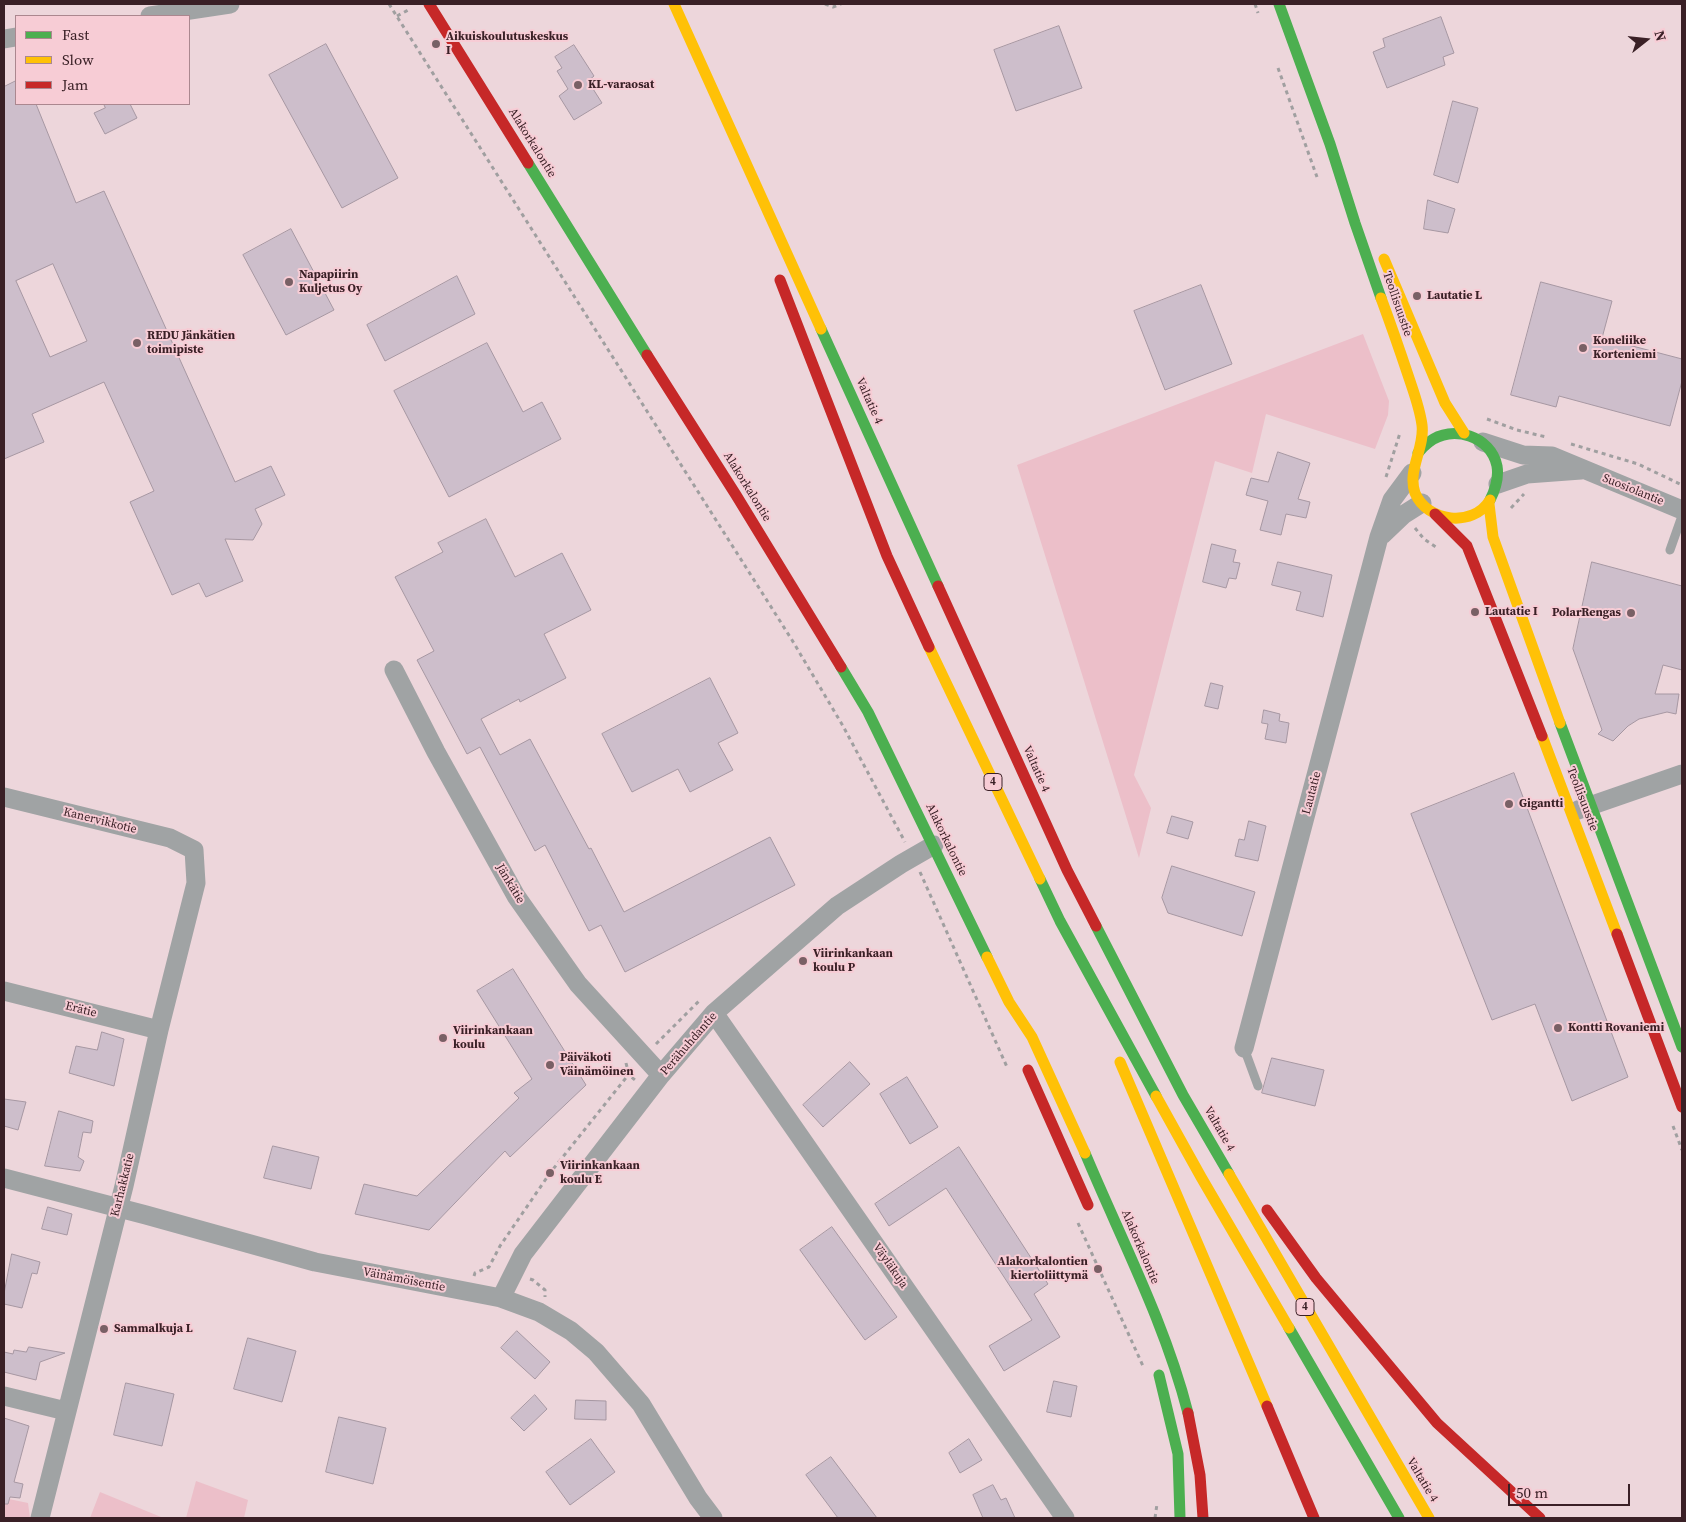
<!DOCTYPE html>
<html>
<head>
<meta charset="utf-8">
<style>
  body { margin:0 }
  #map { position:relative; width:1686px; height:1522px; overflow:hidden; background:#edd6db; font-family:"Source Serif 4",serif }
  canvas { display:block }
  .frame { position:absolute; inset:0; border:5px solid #3a2026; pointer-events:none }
  .legend { position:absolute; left:15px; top:15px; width:175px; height:90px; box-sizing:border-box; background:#f7ccd5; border:1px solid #ab878f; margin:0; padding:6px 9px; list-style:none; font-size:15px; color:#3a2026 }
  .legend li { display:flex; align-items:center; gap:10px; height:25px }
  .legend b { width:25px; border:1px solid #ab878f }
  .north { position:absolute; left:1621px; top:15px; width:50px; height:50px; -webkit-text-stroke:4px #f7ccd5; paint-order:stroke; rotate:74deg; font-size:14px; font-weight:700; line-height:20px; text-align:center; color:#3a2026 }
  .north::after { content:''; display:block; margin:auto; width:18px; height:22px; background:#3a2026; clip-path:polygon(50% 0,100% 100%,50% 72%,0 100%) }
  .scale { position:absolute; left:1508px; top:1484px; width:122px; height:22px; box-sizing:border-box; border:2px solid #3a2026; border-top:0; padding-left:6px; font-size:15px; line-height:18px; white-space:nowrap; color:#3a2026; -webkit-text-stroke:4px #f7ccd5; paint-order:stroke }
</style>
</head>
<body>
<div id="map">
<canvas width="1686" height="1522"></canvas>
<div class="frame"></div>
<ul class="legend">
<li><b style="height:6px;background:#4caf50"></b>Fast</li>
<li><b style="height:6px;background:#ffc107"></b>Slow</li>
<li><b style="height:6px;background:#c62828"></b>Jam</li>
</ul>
<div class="north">N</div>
<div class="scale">50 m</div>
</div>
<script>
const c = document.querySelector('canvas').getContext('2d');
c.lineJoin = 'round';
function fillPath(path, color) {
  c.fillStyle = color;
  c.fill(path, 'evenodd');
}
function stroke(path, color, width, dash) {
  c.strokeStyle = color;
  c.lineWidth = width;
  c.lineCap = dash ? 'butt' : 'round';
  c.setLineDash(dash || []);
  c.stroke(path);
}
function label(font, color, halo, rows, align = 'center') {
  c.font = font + ' "Source Serif 4",serif';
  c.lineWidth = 4;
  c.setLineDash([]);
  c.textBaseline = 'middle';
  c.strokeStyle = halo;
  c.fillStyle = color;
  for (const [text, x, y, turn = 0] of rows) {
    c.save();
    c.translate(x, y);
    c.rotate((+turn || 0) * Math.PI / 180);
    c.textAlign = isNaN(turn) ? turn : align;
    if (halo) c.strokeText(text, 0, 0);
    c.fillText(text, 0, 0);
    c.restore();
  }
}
const green = new Path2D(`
  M1363,334L1389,401L1388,415L1375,449L1266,414L1252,473L1215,461L1134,775L1151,808L1139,858L1017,465Z
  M196,1481L248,1500L244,1518H186Z
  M100,1492L161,1517L160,1518H90Z
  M4,1498L28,1503L30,1518H4Z`);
const building = new Path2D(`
  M1441,17L1454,53L1443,57L1445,65L1387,88L1373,52L1385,47L1383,39Z
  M1059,26L1082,88L1016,111L994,50Z
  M326,44L398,178L342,208L269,75Z
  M574,45L594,76L588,81L602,103L574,120L559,96L568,89L557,71L562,68L555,57Z
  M16,81V104H36L76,203L104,191L235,482L271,466L285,495L255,509L262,524L253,540L225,539L243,581L206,597L199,583L172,595L130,502L154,491L104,382L32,414L44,442L4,459V87ZM53,264L87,341L50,357L16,281Z
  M1453,101L1478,108L1458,183L1434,175Z
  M104,104H130L137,118L105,134L94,113L105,108Z
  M1428,200L1455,209L1448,233L1424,229Z
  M291,229L334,310L286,335L243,255Z
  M457,276L475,314L385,361L367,325Z
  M1541,282L1612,301L1602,338L1682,359V381L1670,426L1559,396L1556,407L1511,395Z
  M1201,285L1232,364L1165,390L1134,311Z
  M487,343L523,412L542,402L561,439L449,497L394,391Z
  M1278,452L1310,463L1298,499L1310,502L1306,518L1286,514L1281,535L1260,530L1268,501L1246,495L1251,478L1268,482Z
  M486,519L515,577L562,553L591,610L544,634L566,678L520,702L519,699L481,719L500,755L530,739L589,849L591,848L624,912L770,837L795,885L625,972L601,925L589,931L545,845L535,851L480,747L467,754L417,660L434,651L395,577L443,552L438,543Z
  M1212,544L1236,550L1233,562L1240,563L1236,579L1229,578L1226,588L1203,582Z
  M1278,562L1332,575L1323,617L1296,610L1301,592L1272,585Z
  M1592,562L1682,586V670L1663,665L1655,694H1679L1676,714L1667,712L1639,719L1628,726L1613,741L1598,734L1602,730L1573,649Z
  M710,678L738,733L718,743L733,770L690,792L678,769L632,792L602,734Z
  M1211,683L1223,686L1218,709L1205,706Z
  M1264,710L1280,714L1279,721L1289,723L1286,743L1265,739L1268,724L1262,723Z
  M1514,773L1628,1077L1572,1101L1535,1004L1492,1020L1411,814Z
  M1172,816L1193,822L1188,839L1167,833Z
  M1249,821L1266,826L1258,861L1235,856L1239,839L1244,840Z
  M1172,866L1255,892L1242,936L1168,913L1162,898Z
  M513,969L586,1085L510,1157L505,1151L429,1230L355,1214L364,1184L417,1196L519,1098L514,1093L532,1079L477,991Z
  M102,1032L124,1039L114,1086L69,1073L76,1046L97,1050Z
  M1272,1058L1324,1070L1315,1106L1262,1093Z
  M850,1062L870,1084L823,1127L803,1105Z
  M907,1077L938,1127L910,1144L880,1094Z
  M4,1099L26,1102L18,1130L4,1126Z
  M59,1111L93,1121L91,1133L83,1132L78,1157L84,1161L80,1171L45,1166Z
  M273,1146L319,1157L311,1189L264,1178Z
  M959,1147L1048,1284L1034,1294L1060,1337L1004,1371L989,1346L1032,1320L946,1188L889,1226L875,1204Z
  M48,1207L72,1214L67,1235L42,1229Z
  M832,1227L897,1317L865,1340L800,1250Z
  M12,1254L40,1262L37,1274L32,1273L22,1308L4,1304V1294Z
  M517,1331L550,1362L535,1379L501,1348Z
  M248,1338L296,1351L282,1402L234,1389Z
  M29,1347L65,1353L40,1362L36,1380L4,1372V1352L13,1354L14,1350L26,1352Z
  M1054,1381L1077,1386L1071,1417L1047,1412Z
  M126,1383L174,1394L162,1446L114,1435Z
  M535,1395L547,1409L524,1431L511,1418Z
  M576,1400L606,1401V1420L575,1419Z
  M339,1417L386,1428L373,1484L326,1472Z
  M4,1418L29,1426L14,1482L23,1484L20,1498L10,1497L8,1504H4Z
  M591,1439L615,1472L570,1505L546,1472Z
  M969,1439L982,1460L960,1473L949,1453Z
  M831,1457L877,1518H838L806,1475Z
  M993,1485L1001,1500L1006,1498L1015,1518H983L973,1495Z`);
const path = new Path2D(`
  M389,4L792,640L843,726L905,842
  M825,4L833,7L841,4
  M1255,4L1258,13
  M397,16L410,9
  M1278,68L1317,177
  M1487,419L1517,430L1546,437
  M1571,444L1638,464L1682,485
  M1386,477L1400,433
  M1511,508L1524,494
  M1415,528L1424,539L1436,547
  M920,872L1007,1067
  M656,1044L701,999
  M626,1063L629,1075L635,1080
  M1673,1126L1682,1150
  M1078,1223L1143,1366
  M474,1276L475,1273L489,1267L500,1246L550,1173L633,1069
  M530,1279L533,1280L545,1290V1297
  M1155,1518L1157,1504`);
const lane = new Path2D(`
  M1670,550L1682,516
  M1244,1048L1258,1086`);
const street = new Path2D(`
  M150,16L230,4
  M4,39L16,37
  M1483,442L1523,455L1552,456L1682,510
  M1498,484L1527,474L1581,470
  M1382,535L1403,515L1422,503
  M394,670L436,752L516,896L578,984L661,1075
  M4,797L170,838L194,850L196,883L159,1030L124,1186L40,1518
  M1578,810L1682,774
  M4,991L159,1030
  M714,1013L1065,1518
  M1244,1048L1379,537L1392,500L1412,473
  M4,1178L146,1215L315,1262L501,1298L539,1312L571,1331L596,1352L641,1404L698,1498L713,1518
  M501,1298L523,1254L661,1075L714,1013L837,906L901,864L934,845
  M4,1396L66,1411`);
const fast = new Path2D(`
  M1279,4L1330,144L1355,223L1381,298
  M528,163L647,355
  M821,329L938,586
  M1418,453C1421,449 1425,445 1429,442C1452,424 1491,436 1497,466C1499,478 1495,490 1490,500
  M841,667L868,712L987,957
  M1560,723L1682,1047
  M1040,879L1060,921L1156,1096
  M1096,926L1183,1095L1229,1174
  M1085,1153C1121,1239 1165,1323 1188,1413
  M1289,1328L1399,1518
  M1159,1375L1178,1454L1180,1518`);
const slow = new Path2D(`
  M674,4L821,329
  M1384,259L1445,403L1464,433
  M1381,298C1391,325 1400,351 1409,378C1414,393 1420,409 1422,425C1425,448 1407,470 1415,493C1427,522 1473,528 1490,500
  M1489,504L1493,537L1560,723
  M929,647L1040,879
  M1542,736L1617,934
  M987,957L1009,1002L1032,1037L1085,1153
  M1120,1062L1267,1406
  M1156,1096L1201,1177L1289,1328
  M1229,1174L1429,1518`);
const jam = new Path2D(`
  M429,4L528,163
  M780,280L887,556L929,647
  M647,355L736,495L841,667
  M1435,514L1467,546L1542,736
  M938,586L1067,870L1096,926
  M1617,934L1682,1107
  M1028,1070L1088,1205
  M1267,1210L1316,1278L1437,1423L1540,1518
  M1267,1406L1314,1518
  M1188,1413L1200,1475L1203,1518`);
const markers = [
  [436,44,5,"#796065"],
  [578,85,5,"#796065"],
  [289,282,5,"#796065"],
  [1417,296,5,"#796065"],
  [137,343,5,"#796065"],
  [1583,348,5,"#796065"],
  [1475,612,5,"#796065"],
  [1631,613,5,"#796065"],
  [1509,804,5,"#796065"],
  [803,961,5,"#796065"],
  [1558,1028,5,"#796065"],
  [443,1038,5,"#796065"],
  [550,1065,5,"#796065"],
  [550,1173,5,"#796065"],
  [1098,1269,5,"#796065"],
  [104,1329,5,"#796065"]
];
const shields = [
  [993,782,18],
  [1305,1307,18]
];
const shieldNames = [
  ["4",993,782],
  ["4",1305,1307]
];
const poiNames = [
  ["Aikuiskoulutuskeskus",446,37],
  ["I",446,51],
  ["KL-varaosat",588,85],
  ["Napapiirin",299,275],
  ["Kuljetus Oy",299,289],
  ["Lautatie L",1427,296],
  ["REDU Jänkätien",147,336],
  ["toimipiste",147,350],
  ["Koneliike",1593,341],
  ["Korteniemi",1593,355],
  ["Lautatie I",1485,612],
  ["PolarRengas",1621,613,"right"],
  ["Gigantti",1519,804],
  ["Viirinkankaan",813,954],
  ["koulu P",813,968],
  ["Kontti Rovaniemi",1568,1028],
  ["Viirinkankaan",453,1031],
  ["koulu",453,1045],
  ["Päiväkoti",560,1058],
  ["Väinämöinen",560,1072],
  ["Viirinkankaan",560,1166],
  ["koulu E",560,1180],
  ["Alakorkalontien",1088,1262,"right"],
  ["kiertoliittymä",1088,1276,"right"],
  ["Sammalkuja L",114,1329]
];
const streetNames = [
  ["Alakorkalontie",532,143,58],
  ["Teollisuustie",1397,304,71],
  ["Valtatie 4",869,401,66],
  ["Alakorkalontie",747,487,58],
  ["Suosiolantie",1633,490,22],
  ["Valtatie 4",1036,769,66],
  ["Lautatie",1312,793,-75],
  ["Teollisuustie",1582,799,69],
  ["Kanervikkotie",100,821,14],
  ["Alakorkalontie",946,840,64],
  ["Jänkätie",510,884,59],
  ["Erätie",81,1010,14],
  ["Perähuhdantie",689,1044,-49],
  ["Valtatie 4",1219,1129,60],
  ["Karhakkatie",123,1185,-76],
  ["Alakorkalontie",1140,1247,67],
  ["Väyläkuja",890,1266,55],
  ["Väinämöisentie",404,1280,11],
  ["Valtatie 4",1422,1480,59]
];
fillPath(green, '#ecbfc9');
fillPath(building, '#cdbecb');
stroke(building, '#a697a2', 1);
stroke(path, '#a09fa0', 3, [4, 4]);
stroke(lane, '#a0a3a4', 9);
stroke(street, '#a0a3a4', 19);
stroke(fast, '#4caf50', 11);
stroke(slow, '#ffc107', 11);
stroke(jam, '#c62828', 11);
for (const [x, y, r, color] of markers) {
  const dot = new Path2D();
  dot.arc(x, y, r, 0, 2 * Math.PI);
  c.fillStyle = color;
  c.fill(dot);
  stroke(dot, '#f7ccd5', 2);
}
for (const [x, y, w] of shields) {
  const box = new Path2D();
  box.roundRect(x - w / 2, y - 8.5, w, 17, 4);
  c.fillStyle = '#f7ccd5';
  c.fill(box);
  stroke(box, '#3a2026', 1);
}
label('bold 11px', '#3a2026', null, shieldNames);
label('bold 12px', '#3a2026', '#f7ccd5', poiNames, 'left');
label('12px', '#3a2026', '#f7ccd5', streetNames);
</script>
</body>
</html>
